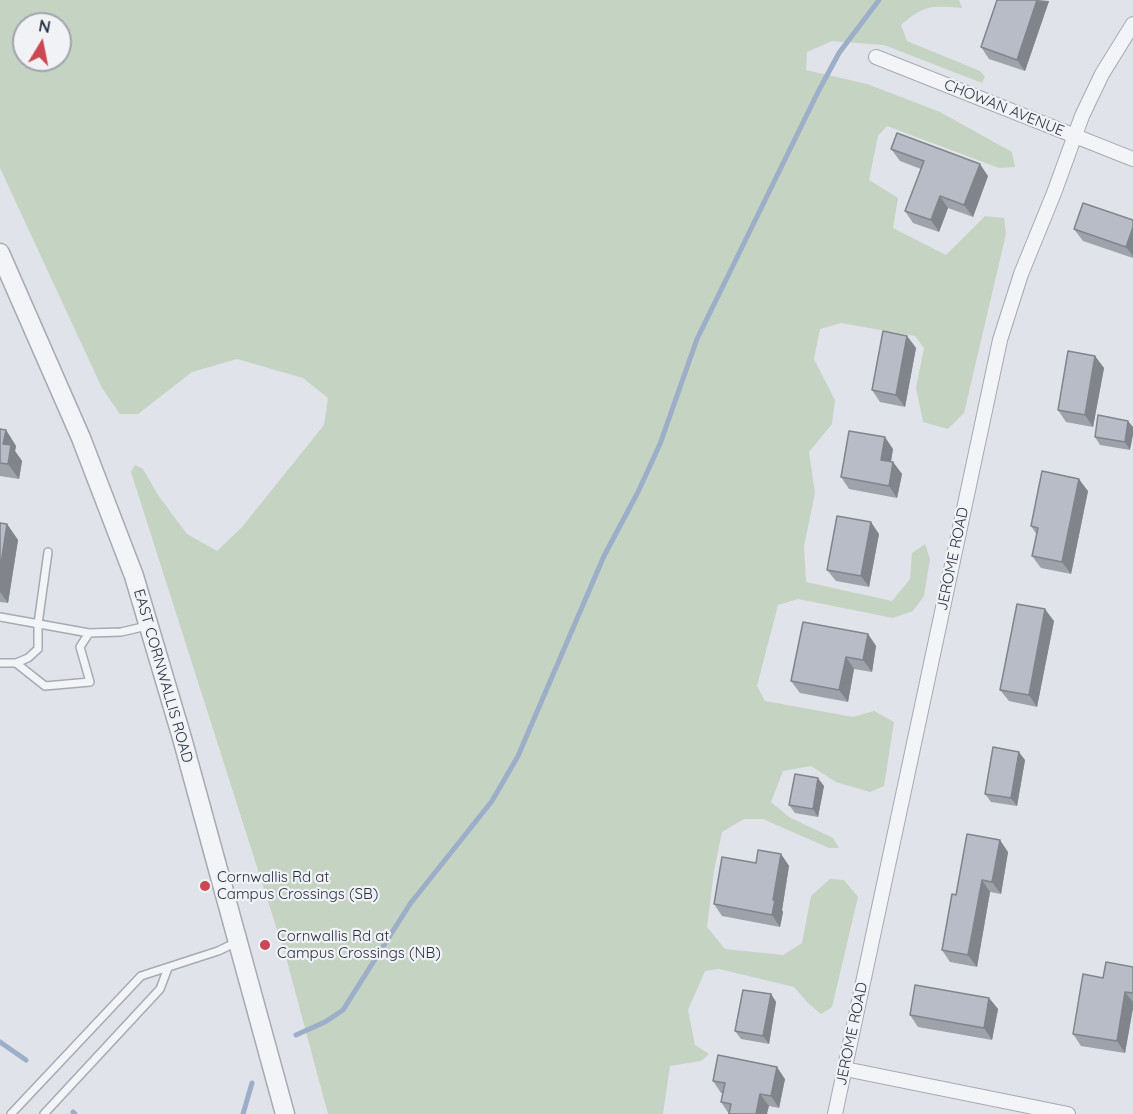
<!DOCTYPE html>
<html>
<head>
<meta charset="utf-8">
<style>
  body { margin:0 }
  #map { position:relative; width:1133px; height:1114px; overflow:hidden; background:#e0e3e9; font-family:Quicksand,sans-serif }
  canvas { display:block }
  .north { position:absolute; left:12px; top:12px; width:60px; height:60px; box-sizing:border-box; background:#f0f2f6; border:2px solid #a0a4ad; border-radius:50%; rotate:10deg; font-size:16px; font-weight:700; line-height:24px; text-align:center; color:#293040 }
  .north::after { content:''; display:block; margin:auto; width:21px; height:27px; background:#cc4752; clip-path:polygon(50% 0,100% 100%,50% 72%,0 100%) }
</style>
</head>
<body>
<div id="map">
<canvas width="1133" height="1114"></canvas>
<div class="north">N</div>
</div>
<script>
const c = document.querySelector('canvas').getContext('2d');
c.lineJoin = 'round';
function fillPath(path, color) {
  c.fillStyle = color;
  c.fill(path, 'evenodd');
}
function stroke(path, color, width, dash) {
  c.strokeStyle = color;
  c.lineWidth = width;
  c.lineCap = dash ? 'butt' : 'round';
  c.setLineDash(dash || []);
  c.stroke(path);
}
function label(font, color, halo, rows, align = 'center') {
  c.font = font + ' Quicksand,sans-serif';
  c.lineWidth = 4.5;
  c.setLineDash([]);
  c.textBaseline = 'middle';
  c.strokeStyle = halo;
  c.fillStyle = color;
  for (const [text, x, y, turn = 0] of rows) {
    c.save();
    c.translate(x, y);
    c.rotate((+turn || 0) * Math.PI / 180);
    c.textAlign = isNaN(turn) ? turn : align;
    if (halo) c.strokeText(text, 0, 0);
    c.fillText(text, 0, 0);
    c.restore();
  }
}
const green = new Path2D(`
  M0,0H959L962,8C931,6 926,4 901,25L907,41L980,71L985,77L982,83L884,45L832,41L807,52L806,70L867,84L940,112L1012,152L1015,167L999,168L887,126L878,136L869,180L898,198L893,228L946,255L985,216L1004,218L1006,234L964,413L948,429L923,422L916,388L924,348L915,336L841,323L820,329L814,359L835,400L832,424L809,452L815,493L804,546L806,582L892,601L910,579L912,553L925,544L930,559L924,596L913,611L893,618L798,599L778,605L757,686L765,701L853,717L874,711L894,722L884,786L870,792L836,782L811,766L783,771L771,802L789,817L833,838L839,848H829L763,819H744L722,832L714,871L707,927L725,949L783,955L802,943L811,896L830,879L844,880L858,897L832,1007L821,1014L808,1003L794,987L719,969L705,971L688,1010L695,1045L709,1054L701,1061L670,1066L663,1114H328L287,961L131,472L135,465L143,469L158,495L187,534L217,551L242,527L324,425L328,398L303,378L237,359L192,372L138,414H120L102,388L0,168ZM24,24H60V60H24Z`);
const stream = new Path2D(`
  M296,1035L325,1022L343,1010L410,904L492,801L518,756L604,556L638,492L660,444L697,339L818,92L839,53L879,0
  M0,1042L26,1060
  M73,1112L75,1114
  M243,1114L252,1083`);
const service = new Path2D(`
  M0,617L89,633
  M0,663H16L45,686L90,682L80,647L89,633L121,632L147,626
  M16,663L28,658L38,649V624L48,552
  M11,1114L141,976L218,951L237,942
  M44,1114L160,989L168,968`);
const minor = new Path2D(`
  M876,57L1133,159
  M845,1069L1068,1114
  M835,1114L1000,340L1021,274L1054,193L1082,116L1102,74L1133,24`);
const tertiary = new Path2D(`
  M0,253L81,438L134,576L182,738L285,1114`);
const wall = new Path2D(`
  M997,0L1049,1L1025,71L989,59L981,47Z
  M891,149L988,176L973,217L948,208L939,232L913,223L905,211L921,169L900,161Z
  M1133,220V258L1083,241L1074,229Z
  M907,336L916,348L905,407L880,402L872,390Z
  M1095,356L1104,368L1093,427L1066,422L1058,410Z
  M1128,421L1130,450L1100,445L1095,437Z
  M0,429L6,430L16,446L15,451L22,461L19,479L0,476Z
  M893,449L891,462H893L902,474L897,498L849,489L841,477Z
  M1088,491L1071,574L1041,568L1032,556L1037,535L1031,526Z
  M0,523L7,524L18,540L8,603L0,602Z
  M879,534L869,587L836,581L827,570Z
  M1054,621L1037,707L1009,701L1000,690Z
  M868,634L876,646L872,672L854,669L848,702L800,693L791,681Z
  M1025,760L1017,806L991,802L985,794Z
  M824,786L818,817L795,813L789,805Z
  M1008,852L1001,894L990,892L977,967L950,962L942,950L956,895Z
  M781,854L789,866L782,910L783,912L780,927L722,916L714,904L756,863Z
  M1133,967V1008L1125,1053L1081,1046L1073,1034L1103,978Z
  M771,994L776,1002L769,1044L741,1039L735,1031Z
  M989,998L998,1009L992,1040L918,1027L910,1015Z
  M785,1079L779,1108L769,1106L729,1114L721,1102L723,1093H721L713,1081Z`);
const shadedWall = new Path2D(`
  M1037,0L1049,1L1025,71L1017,60Z
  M980,164L988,176L973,217L964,205Z
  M940,196L948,208L939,232L931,220Z
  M1133,227V256L1126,247Z
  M907,336L916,348L905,407L896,395Z
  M1095,356L1104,368L1093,427L1085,415Z
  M1128,421L1133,427V435L1130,450L1125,442Z
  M6,430L16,446L15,451L22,461L19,479L8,464L3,444Z
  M885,437L893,449L889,472L881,460Z
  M893,462L902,474L897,498L889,486Z
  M1079,479L1088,491L1071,574L1062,562Z
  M871,522L879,534L869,587L861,576Z
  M7,524L18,540L8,603L0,592V570Z
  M1045,609L1054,621L1037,707L1029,695Z
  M868,634L876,646L872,672L863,660Z
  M846,657L854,669L848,702L839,690Z
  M1019,752L1025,760L1017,806L1011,798Z
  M818,778L824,786L818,817L813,809Z
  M1000,840L1008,852L1001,894L992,882Z
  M781,854L789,866L782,910L783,912L780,927L772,915L773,900Z
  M982,880L990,892L977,967L968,955Z
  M1125,992L1133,1002V1008L1125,1053L1117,1041Z
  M771,994L776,1002L769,1044L763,1036Z
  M989,998L998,1009L992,1040L984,1028Z
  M777,1067L785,1079L779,1108L771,1096Z
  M760,1094L769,1106L767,1114H756Z`);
const building = new Path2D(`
  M997,0H1037L1017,60L981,47Z
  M897,133L980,164L964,205L940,196L931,220L905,211L924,161L891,149Z
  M1083,203L1133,220V227L1126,247L1074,229Z
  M883,331L907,336L896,395L872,390Z
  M1068,351L1095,356L1085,415L1058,410Z
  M1098,415L1128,421L1125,442L1095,437Z
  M0,429L6,430L3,444L11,445L8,464L0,463Z
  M849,431L885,437L881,460L893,462L889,486L841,477Z
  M1042,471L1079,479L1062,562L1032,556L1038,528L1031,526Z
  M837,516L871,522L861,576L827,570Z
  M0,523L7,524L0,570Z
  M1017,604L1045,609L1029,695L1000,690Z
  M803,622L868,634L863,660L846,657L839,690L791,681Z
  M993,747L1019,752L1011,798L985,794Z
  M795,774L818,778L813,809L789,805Z
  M967,834L1000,840L992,882L982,880L968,955L942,950L952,894L956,895Z
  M758,850L781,854L773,900H775L772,915L714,904L722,857L756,863Z
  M1106,962L1133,967V993L1125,992L1117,1041L1073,1034L1083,974L1103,978Z
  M915,985L989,998L984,1028L910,1015Z
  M743,990L771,994L763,1036L735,1031Z
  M718,1055L777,1067L771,1096L760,1094L756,1114H729L731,1104L721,1102L725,1083L713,1081Z`);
const markers = [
  [205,886,6,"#cc4752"],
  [265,945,6,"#cc4752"]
];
const streetNames = [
  ["CHOWAN AVENUE",1004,108,22],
  ["JEROME ROAD",953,559,-78],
  ["EAST CORNWALLIS ROAD",163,676,74],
  ["JEROME ROAD",852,1034,-78]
];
const poiNames = [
  ["Cornwallis Rd at",217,877],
  ["Campus Crossings (SB)",217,894],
  ["Cornwallis Rd at",277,936],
  ["Campus Crossings (NB)",277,953]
];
fillPath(green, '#c5d3c2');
stroke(stream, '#9caec8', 5);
stroke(service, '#a5aab3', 10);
stroke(minor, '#a5aab3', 16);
stroke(tertiary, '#a5aab3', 21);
stroke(service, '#f3f4f7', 7);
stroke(minor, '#f3f4f7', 14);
stroke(tertiary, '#f3f4f7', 18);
fillPath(wall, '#9ea2aa');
fillPath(shadedWall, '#81848b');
fillPath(building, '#b8bcc6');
stroke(building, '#81848b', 1.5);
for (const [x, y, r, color] of markers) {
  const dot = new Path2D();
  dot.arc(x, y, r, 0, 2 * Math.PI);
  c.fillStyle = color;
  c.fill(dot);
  stroke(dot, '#f0f2f6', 2);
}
label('15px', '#293040', '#f0f2f6', streetNames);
label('15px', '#293040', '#f0f2f6', poiNames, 'left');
</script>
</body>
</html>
